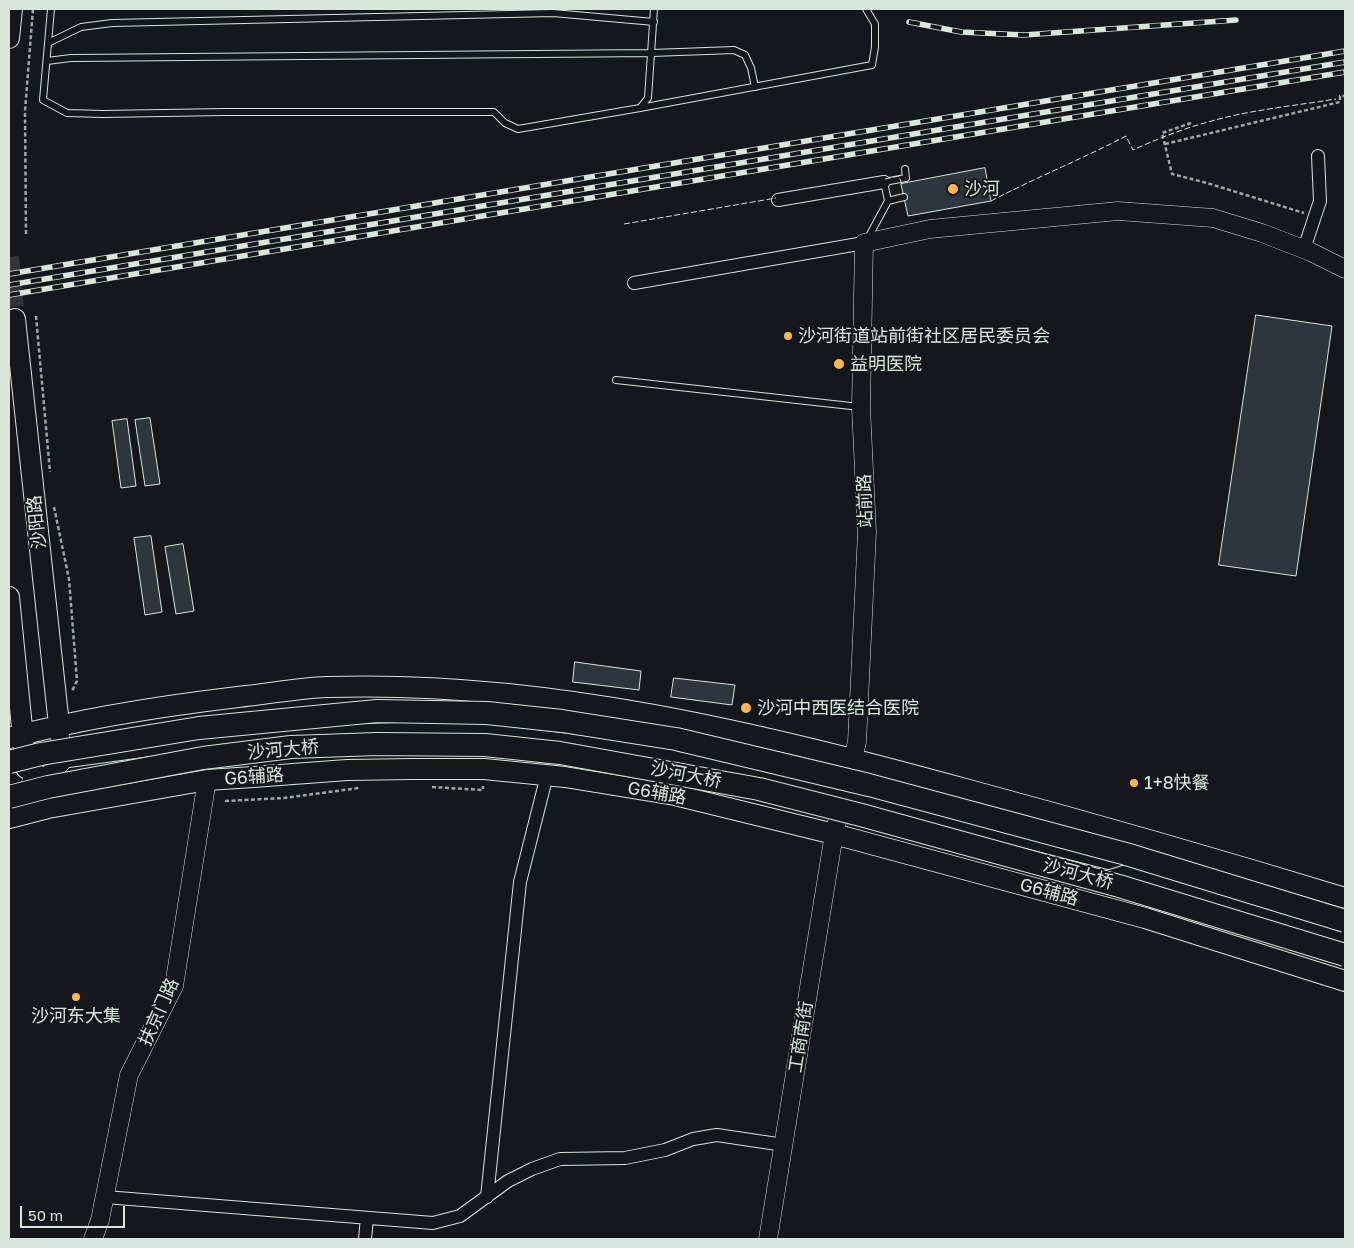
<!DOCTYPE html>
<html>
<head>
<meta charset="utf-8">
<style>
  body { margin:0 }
  #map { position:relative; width:1354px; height:1248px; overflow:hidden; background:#14181c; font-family:"Golos Text",sans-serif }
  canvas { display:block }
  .frame { position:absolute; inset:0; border:10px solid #d8e6dc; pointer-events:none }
  .scale { position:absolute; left:20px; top:1206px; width:105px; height:22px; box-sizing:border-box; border:2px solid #d8e6dc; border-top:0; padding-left:6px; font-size:15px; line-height:18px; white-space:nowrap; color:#d8e6dc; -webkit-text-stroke:4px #14181c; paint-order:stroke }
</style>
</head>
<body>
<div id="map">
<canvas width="1354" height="1248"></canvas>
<div class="frame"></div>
<div class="scale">50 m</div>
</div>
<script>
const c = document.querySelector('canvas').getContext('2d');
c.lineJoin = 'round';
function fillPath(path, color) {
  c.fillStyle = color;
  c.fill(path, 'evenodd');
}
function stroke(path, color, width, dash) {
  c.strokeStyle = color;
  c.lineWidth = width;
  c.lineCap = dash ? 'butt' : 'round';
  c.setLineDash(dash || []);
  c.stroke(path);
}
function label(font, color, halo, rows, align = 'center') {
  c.font = font + ' "Golos Text","Noto Sans SC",sans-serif';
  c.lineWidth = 4;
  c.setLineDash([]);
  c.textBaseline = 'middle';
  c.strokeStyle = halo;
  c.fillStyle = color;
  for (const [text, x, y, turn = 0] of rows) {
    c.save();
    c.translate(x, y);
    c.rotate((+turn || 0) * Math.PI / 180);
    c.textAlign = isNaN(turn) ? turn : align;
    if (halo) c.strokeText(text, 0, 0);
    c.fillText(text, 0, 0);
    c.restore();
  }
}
const building = new Path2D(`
  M985,168L991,201L908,216L901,184Z
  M1256,315L1332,326L1296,576L1219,565Z
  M150,418L160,484L145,486L135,420Z
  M127,419L136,486L121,488L112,421Z
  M151,536L162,612L145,615L134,538Z
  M183,544L194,611L176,614L165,547Z
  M575,662L641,671L639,690L573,682Z
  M674,678L735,685L732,705L671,697Z`);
const primaryTunnel = new Path2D(`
  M9,257L15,319`);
const path = new Path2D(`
  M1191,123L1162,133L1172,174L1207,183L1304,213
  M1165,144L1340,102V96H1345
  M26,234L25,111L33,9
  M36,316L50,472
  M54,507L69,579L77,681L72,691
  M432,787L483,790V786
  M225,801L284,798L359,788`);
const lane = new Path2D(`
  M51,9L43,100L67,113L103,114L225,112H494L505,123L518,129L640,108L648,98L654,9
  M48,43L81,27L112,23L553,13L654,22
  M47,61L71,58L652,53L734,50L745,55L751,68L755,87
  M640,108L872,65L875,47V24L866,9
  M888,201L884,182L906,178L905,169
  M868,238L888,201L904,197
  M616,380L860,407`);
const street = new Path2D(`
  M778,200L884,182
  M1304,249L1320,201L1318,156
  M634,283L864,243
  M54,763L150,750L200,741L291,732L434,728L487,730L602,744L682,757L764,775L1108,863L1128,857
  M105,1197L433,1223L460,1216L508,1181L532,1169L560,1159L625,1158L665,1150L693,1139L717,1135L784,1145
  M487,1197L520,882L547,775
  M365,1239L367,1218`);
const secondary = new Path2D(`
  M31,782L44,779L62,762L59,725
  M93,1239L100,1220L129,1075L174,986L207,780
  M768,1239L834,834L857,742L867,532L861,408L864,243L930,229L1118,211L1213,218L1262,233L1311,252L1345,269`);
const primary = new Path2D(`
  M9,38L12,9
  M15,319L59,725
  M9,597L26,768L44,779
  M9,738C83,718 162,706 238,697C268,694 298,688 327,687C545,680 761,733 969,790C1095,824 1220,860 1345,898
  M9,818L48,808L207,780L253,777L347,770L412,769H484L565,777L675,795L834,834L1145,918L1345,981`);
const rail = new Path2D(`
  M909,22L961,32L1024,35L1236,20
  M9,274L1345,51
  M9,285L1345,62
  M9,295L1345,72`);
const highwayBridge = new Path2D(`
  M9,762L41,754L199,728L377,711L487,713L562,721L676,739L869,785L1126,854L1345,921
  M9,797L48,787L203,758L291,747L377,744L485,745L560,753L759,789L861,815L1119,886L1345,955`);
const fence = new Path2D(`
  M885,179L899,176L901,182
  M991,201C1035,178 1082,159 1126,136L1133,150C1157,139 1182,129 1208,122C1249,110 1293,106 1336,99
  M624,224L776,198`);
const markers = [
  [953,189,6,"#ffb74d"],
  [788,336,5,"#ffb74d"],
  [839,364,6,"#ffb74d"],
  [746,708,6,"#ffb74d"],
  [1134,783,5,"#ffb74d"],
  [76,997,5,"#ffb74d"]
];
const poiNames = [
  ["沙河",964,189],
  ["沙河街道站前街社区居民委员会",798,336],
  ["益明医院",850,364],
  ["沙河中西医结合医院",757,708],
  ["1+8快餐",1144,783],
  ["沙河东大集",76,1016,"center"]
];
const streetNames = [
  ["站前路",865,501,-92],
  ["沙阳路",37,522,-96],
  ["沙河大桥",283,750,-5],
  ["沙河大桥",686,775,11],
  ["G6辅路",254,777,-4],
  ["G6辅路",657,793,10],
  ["沙河大桥",1078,874,15],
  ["G6辅路",1049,892,15],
  ["扶京门路",159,1012,-66],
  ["工商南街",801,1037,-81]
];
fillPath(building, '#2c363c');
stroke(building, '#d8e6dc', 1);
stroke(primaryTunnel, '#313739', 20, [20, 10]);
stroke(lane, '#d8e6dc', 8);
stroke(street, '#d8e6dc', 14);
stroke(secondary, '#d8e6dc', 19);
stroke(primary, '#d8e6dc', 22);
stroke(path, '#9da8a2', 2.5, [4, 2.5]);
stroke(lane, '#14181c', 6);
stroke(street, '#14181c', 12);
stroke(secondary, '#14181c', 18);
stroke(primary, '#14181c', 20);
stroke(rail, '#d8e6dc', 5.5);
stroke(rail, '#14181c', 4, [11]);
stroke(highwayBridge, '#d8e6dc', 24, []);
stroke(highwayBridge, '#14181c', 22);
stroke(fence, '#d8e6dc', 1, [6, 2.5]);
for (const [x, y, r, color] of markers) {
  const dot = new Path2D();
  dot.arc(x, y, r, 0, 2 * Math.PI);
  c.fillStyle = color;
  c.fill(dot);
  stroke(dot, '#14181c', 2);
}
label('18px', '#d8e6dc', '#14181c', poiNames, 'left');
label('18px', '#d8e6dc', '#14181c', streetNames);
</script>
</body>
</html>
